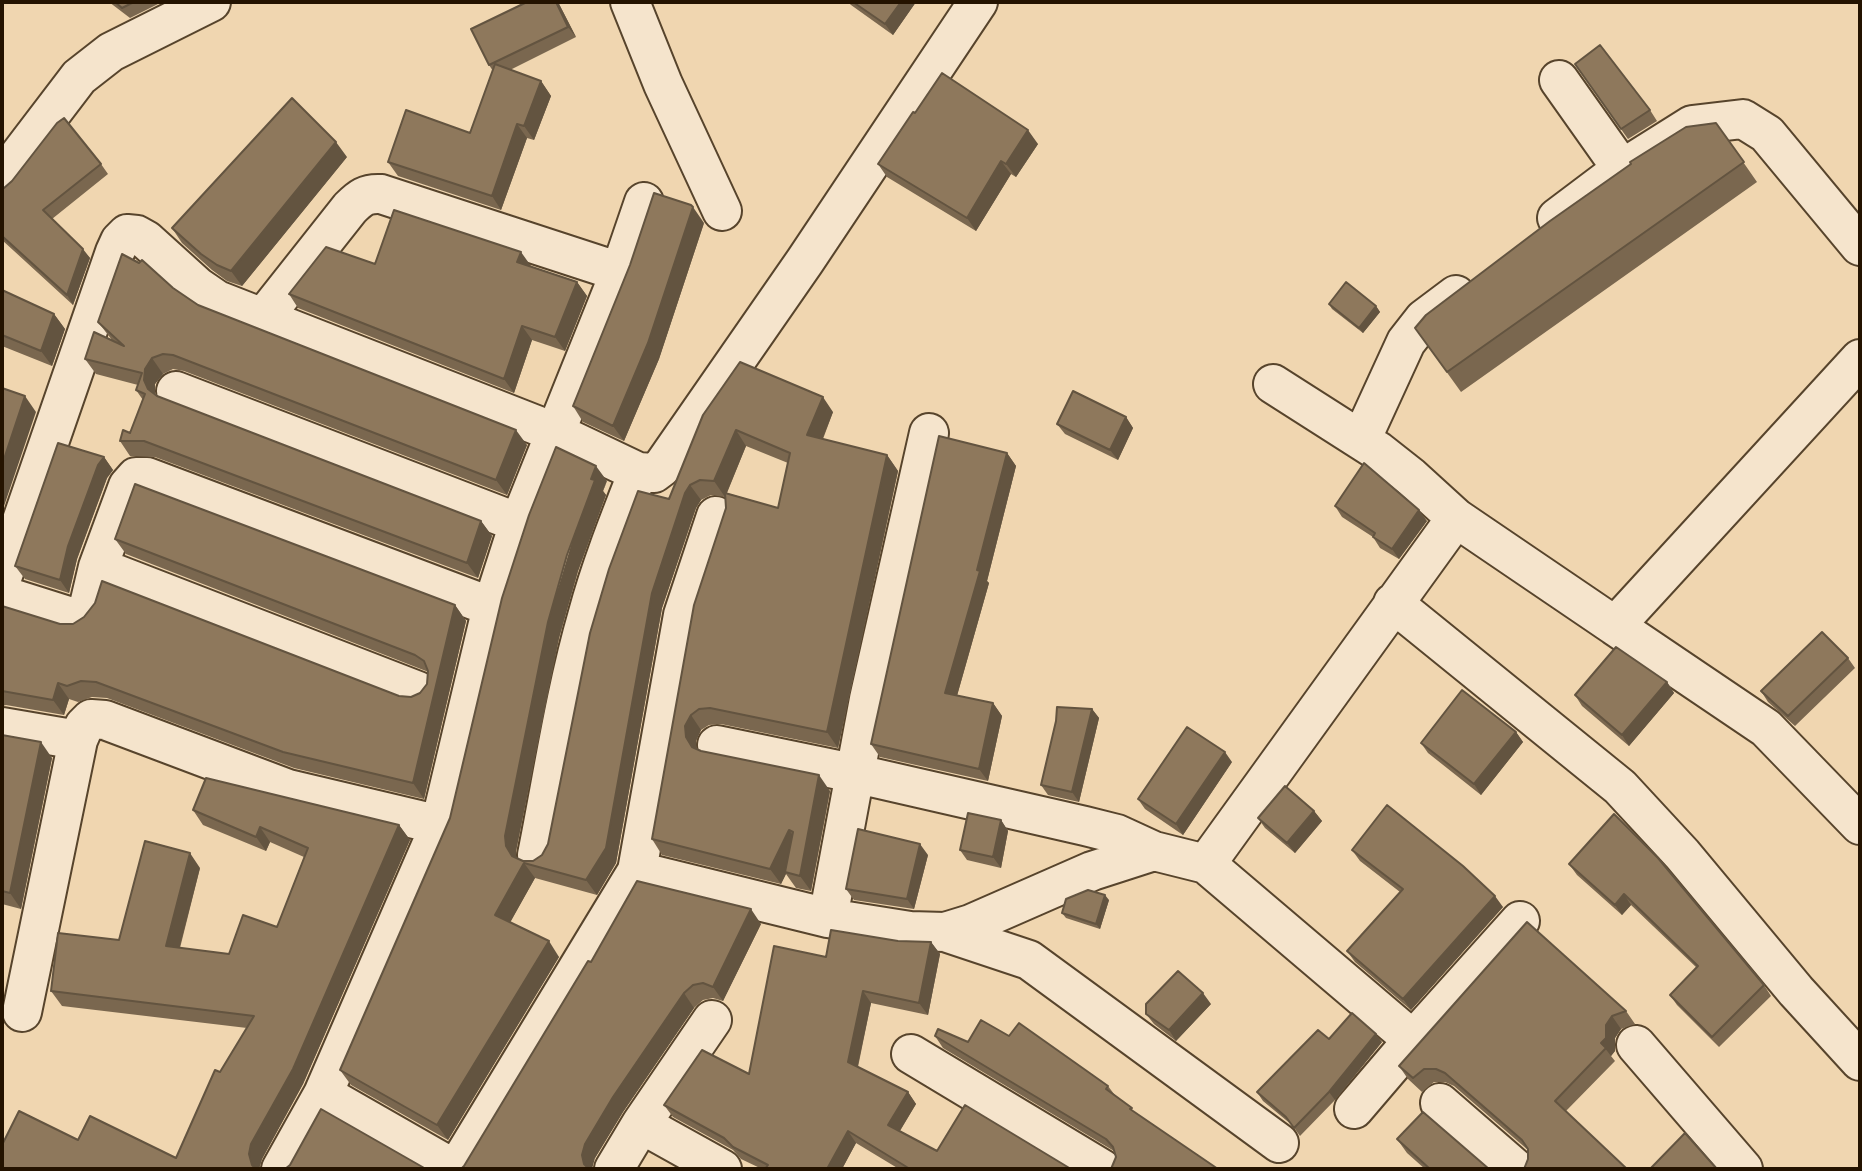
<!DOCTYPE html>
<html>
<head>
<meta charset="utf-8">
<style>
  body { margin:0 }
  #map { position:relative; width:1862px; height:1171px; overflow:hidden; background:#f0d6b0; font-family:"Libre Bodoni",serif }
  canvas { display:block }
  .frame { position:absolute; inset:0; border:4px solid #241300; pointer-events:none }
</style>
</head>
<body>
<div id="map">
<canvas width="1862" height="1171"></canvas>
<div class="frame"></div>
</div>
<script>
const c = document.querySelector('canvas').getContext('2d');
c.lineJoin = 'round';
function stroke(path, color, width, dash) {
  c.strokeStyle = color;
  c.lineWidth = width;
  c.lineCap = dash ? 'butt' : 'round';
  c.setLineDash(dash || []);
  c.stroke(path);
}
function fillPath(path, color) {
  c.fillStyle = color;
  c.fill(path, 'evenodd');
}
const minor = new Path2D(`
  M630,2L663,84L722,211
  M1559,80L1622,169
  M2,178L79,77L111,52L211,2
  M1557,218L1622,169L1692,125L1743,119L1767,134L1860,246
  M263,318L350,208C360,198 366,193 381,194L620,272
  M1273,384L1378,451L1411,477L1456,518
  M176,391L519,523
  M1361,440L1406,342L1424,319L1456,295
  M98,567L418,691
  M2,578L115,252L120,241L127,234L137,235L146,240L198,287L217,300L554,432L638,472L654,473L662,467L805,261L978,2
  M2,595L78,619L89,605L98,567L128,486L136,477H147L492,607
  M1393,603L1620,787L1682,854L1796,991L1860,1061
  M1615,626L1766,728L1860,825
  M2,727L78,740
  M717,745L853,773L1085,826L1117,834L1154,851
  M537,855C553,775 565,692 588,613C601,565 620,518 638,472
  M1206,864L1456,518L1615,626L1860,359
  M637,871L683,615L716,516
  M828,918L869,699L929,433
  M945,932L1029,960L1279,1143
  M22,1012L78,740L84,726L91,719L105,720L288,789L440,825
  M1636,1045L1743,1169
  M911,1054L1102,1169
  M323,1094L454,1169
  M1440,1103L1516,1169
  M1354,1109L1413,1040L1520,921
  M641,1124L712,1020
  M281,1169L323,1094L440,825L492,607L519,523L620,272L644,202
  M456,1169L637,871L828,918L910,931L945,932L971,924L1092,871L1154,851L1206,864L1413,1040
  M614,1169L641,1124L722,1169`);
const wall = new Path2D(`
  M109,2H160L158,4L130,18Z
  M558,2L576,37L510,70L541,81L551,96L534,140L527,138L501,210L398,176L388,162L470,133L493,71L489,65Z
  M848,2H916L893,35L851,5Z
  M1575,64L1650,110L1657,121L1628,139Z
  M915,113L1038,144L1016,177L1011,174L976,231L887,177L878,164Z
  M1716,123L1757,182L1461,392L1415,328Z
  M347,157L242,286L227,281L212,270L182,243L172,228Z
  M101,164L108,174L52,219L90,258L73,305L2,240V188Z
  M704,223L659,359L624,441L583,422L573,406Z
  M375,264L531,266L530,267L577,282L587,296L565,351L532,340L514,393L298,308L289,294Z
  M173,288L198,305L527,445L507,495L184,371L173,369L163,374L155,384V394L157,396L481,521L492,536L478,578L155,457L130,456L120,441L130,433L143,400L136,390L138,385L96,374L85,359L112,340L98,322Z
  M2,290L54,314L65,329L52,366L2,346Z
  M1329,304L1376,306L1380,312L1363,333L1332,309Z
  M833,412L823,439L887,455L898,471L838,748L721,724L709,725L701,730L696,741V748L701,751L830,791L811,891L796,888L786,874L781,884L662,855L652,839L726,508L725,497L711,495L701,500L696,508L662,608L616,863L597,895L535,878L510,922L559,957L448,1140L351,1085L340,1070L607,481L603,491L606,495L578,571L559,638L516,851V858L523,861H533L542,855L548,844L669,499L703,415ZM746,446L788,463L778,508L727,493Z
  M1126,417L1133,428L1118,460L1065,434L1057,424Z
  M1007,453L1016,466L987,581L989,583L957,696L993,703L1002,716L988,781L880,757L871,744Z
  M104,457L113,470L107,478L77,559L69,593L25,579L15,566Z
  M1335,506L1427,521L1399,559L1380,548L1373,537L1342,517Z
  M115,539L455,605L466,621L424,799L294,768L107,698L92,697L78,702L69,699L64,715L6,705L2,706V606L60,624L399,696L411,697L420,693L427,684L428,672L426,671L126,554Z
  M1848,658L1855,668L1795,726L1768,702L1761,691Z
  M1667,682L1674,693L1629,746L1582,706L1575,695Z
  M1092,709L1099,718L1079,802L1048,795L1041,785L1056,721Z
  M1516,732L1523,742L1481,795L1428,753L1421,743Z
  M2,735L52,758L21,909L2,904Z
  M1232,762L1183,835L1145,809L1138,799Z
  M193,810L399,825L410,840L303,1084L262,1159L259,1169H2L78,1140L176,1158L220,1072L247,1028L62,1006L51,991L119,940L200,868L180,948L229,954L277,927L304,857L270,842L266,851L203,825Z
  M1314,811L1322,821L1295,853L1265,828L1258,818Z
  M1614,814L1764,985L1771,996L1719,1047L1677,1005L1670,995L1697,968L1631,905L1622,915L1577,875L1569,864Z
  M1001,820L1008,831L1001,868L967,860L960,850Z
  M1352,850L1503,907L1411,1010L1355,962L1347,951L1400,892L1360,861Z
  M928,855L914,909L854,900L846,889Z
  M1109,900L1100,929L1066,918L1062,913Z
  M761,924L723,1001L713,998L703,1000L694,1008L623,1112L595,1158L464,1166L591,962Z
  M898,941L931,942L940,954L928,1015L871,1003L858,1067L908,1092L916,1104L900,1131L937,1151L1071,1169H899L856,1143L842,1169H762L741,1159L733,1150L673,1117L664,1105L749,1074L826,957Z
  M1211,1004L1176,1041L1154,1024L1146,1014Z
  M1626,1011L1635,1024L1621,1029L1615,1038V1051L1611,1056L1615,1061L1566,1111L1528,1159V1150L1454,1086L1445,1082H1434L1422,1092L1408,1079L1399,1066Z
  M935,1036L968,1042L1009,1036L1108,1086L1114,1094L1135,1113L1113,1168L1116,1157L1114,1151L943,1048Z
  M1329,1039L1382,1042L1335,1100L1300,1136L1292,1125L1263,1101L1257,1092Z
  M1397,1139L1489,1169H1425L1407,1153Z`);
const shadedWall = new Path2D(`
  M556,2H558L576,37L568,27Z
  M901,2H916L893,35L885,24Z
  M541,81L551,96L534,140L524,126Z
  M517,124L527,138L501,210L492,196Z
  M1028,130L1038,144L1016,177L1006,164Z
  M336,142L347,157L242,286L231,271Z
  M1001,161L1011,174L976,231L967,218Z
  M693,207L704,223L659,359L624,441L613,426Z
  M83,249L90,258L73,305L67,295Z
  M521,252L531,266L527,276L517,262Z
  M577,282L587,296L565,351L555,337Z
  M1376,306L1380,312L1363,333L1359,328Z
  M54,314L65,329L52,366L41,351Z
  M522,326L532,340L514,393L504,379Z
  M152,358L163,374L155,384V395L148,389L144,380L145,369Z
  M25,396L36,412L2,512V465Z
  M823,397L833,412L818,450L807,435Z
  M1126,417L1133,428L1118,460L1110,450Z
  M516,430L527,445L507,495L496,480Z
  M736,430L746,446L725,497L714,481Z
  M1007,453L1016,466L987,581L989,583L954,706L945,693Z
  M887,455L898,471L838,748L827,732Z
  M104,457L113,470L107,478L77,559L69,593L60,580L68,546L98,465Z
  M596,466L607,481L603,491L606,495L578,571L559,638L516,851V861L524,863L535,878L506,930L495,915L506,846L505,836L548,622L591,479Z
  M690,485L701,500L696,508L662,608L616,863L597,895L586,880L652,593L685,493Z
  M1419,510L1427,521L1399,559L1392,549Z
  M481,521L492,536L478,578L467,563Z
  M455,605L466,621L424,799L413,783Z
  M1667,682L1674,693L1629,746L1622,735Z
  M58,683L69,699L64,715L53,700Z
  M993,703L1002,716L988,781L979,769Z
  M1092,709L1099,718L1079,802L1072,792Z
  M691,715L701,730L696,741L697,753L686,737L685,726Z
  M1516,732L1523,742L1481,795L1474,784Z
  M41,742L52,758L21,909L10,893Z
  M1225,752L1232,762L1183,835L1176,824Z
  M819,775L830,791L811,891L800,876Z
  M1314,811L1322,821L1295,853L1287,843Z
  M1001,820L1008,831L1001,868L993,857Z
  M399,825L410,840L303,1084L262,1159L259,1169H255L252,1165L249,1154L251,1144Z
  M260,827L270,842L266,851L256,837Z
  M789,830L800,845L781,884L770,869Z
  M920,844L928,855L914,909L907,899Z
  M190,853L200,868L176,961L166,946Z
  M1624,894L1631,905L1622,915L1615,905Z
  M1105,895L1109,900L1100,929L1096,924Z
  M1495,896L1503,907L1411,1010L1403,999Z
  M751,909L761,924L723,1001L713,987Z
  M549,941L559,957L448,1140L437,1125Z
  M931,942L940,954L928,1015L919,1003Z
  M863,991L871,1003L856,1074L848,1062Z
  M684,993L694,1008L623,1112L595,1158L592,1169H588L584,1164L582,1155L585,1144L613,1097Z
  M1203,993L1211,1004L1176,1041L1169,1030Z
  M1612,1016L1621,1029L1615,1038V1051L1611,1056L1601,1043L1606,1025Z
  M1376,1034L1382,1042L1335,1100L1329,1092Z
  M908,1092L916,1104L896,1137L888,1125Z
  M848,1131L856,1143L842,1169H827Z`);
const building = new Path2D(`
  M115,2H134L122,8Z
  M527,2H556L568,27L489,65L471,29Z
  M853,2H901L885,24Z
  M1600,45L1650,110L1621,129L1575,64Z
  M495,64L541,81L524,126L517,124L492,196L388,162L406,110L470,133Z
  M942,73L1028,130L1006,164L1001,161L967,218L878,164L913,112L915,113Z
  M292,98L336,142L231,271L217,265L201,254L172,228Z
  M64,118L101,164L43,210L83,249L67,295L2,236V188H4L12,181L57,123Z
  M1716,123L1744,162L1447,372L1415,328L1426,315L1550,221L1631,164L1630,162L1686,127Z
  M654,193L691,205L693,207L648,343L613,426L573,406L630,265Z
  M394,210L521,252L517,262L577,282L555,337L522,326L504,379L289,294L326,247L375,264Z
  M122,254L139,263L142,260L173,288L198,305L516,430L496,480L173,355L163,354L152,358L145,369L144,380L148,389L157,396L481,521L467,563L144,441H120L123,430L130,433L145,394L136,390L142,373L85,359L94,332L124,346L98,322Z
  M1346,282L1376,306L1359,328L1329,304Z
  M2,290L54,314L41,351L2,335Z
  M740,362L823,397L807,435L887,455L827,732L710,708L699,709L691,715L685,726L686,737L692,747L701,751L819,775L800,876L785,872L793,832L789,830L770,869L652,839L694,605L726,508L725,493L778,508L790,453L736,430L714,481L700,480L690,485L685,493L652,593L606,848L586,880L524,863L495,915L549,941L437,1125L340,1070L450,818L502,598L529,515L556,447L596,466L591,479L595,480L567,555L548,622L505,836L506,846L512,856L523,861H533L542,855L548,844L590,633L609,569L638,491L669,499L703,415Z
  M2,388L25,396L2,465Z
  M1073,391L1126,417L1110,450L1057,424Z
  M939,436L1007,453L977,570L980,571L945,693L993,703L979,769L871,744Z
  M58,443L104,457L98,465L68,546L60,580L15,566Z
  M1364,463L1419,510L1392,549L1373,537L1375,533L1335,506Z
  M135,484L455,605L413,783L283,752L96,682L81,681L67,686L58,683L53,700L2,691V606L60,624H73L84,617L95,603L102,581L399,696L411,697L420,693L427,684L428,671L424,661L415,655L115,539Z
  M1822,632L1848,658L1788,716L1761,691Z
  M1616,647L1667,682L1622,735L1575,695Z
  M1462,690L1516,732L1474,784L1421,743Z
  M1057,707L1092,709L1072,792L1041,785L1056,721Z
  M1187,727L1225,752L1176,824L1138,799Z
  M2,735L41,742L10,893L2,891Z
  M206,778L399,825L293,1069L251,1144L249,1154L252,1165L256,1169H2V1145L19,1111L78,1140L90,1116L176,1158L215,1070L220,1072L254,1016L51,991L58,933L119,940L145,841L190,853L166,946L229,954L243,915L277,927L308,848L260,827L256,837L193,810Z
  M1285,786L1314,811L1287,843L1258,818Z
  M1387,805L1463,866L1495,896L1403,999L1347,951L1403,889L1352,850Z
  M968,813L1001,820L993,857L960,850Z
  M1614,814L1658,858L1764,985L1712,1037L1670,995L1698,966L1624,894L1615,905L1569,864Z
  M858,829L920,844L907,899L846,889Z
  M637,881L751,909L713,987L703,983L693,985L684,993L613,1097L585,1144L582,1155L584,1164L589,1169H461L464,1166L588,961L591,962Z
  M1088,890L1105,895L1096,924L1062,913L1066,899Z
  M1527,922L1626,1011L1612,1016L1606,1025V1038L1601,1043L1606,1048L1555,1101L1627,1169H1524L1528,1159V1149L1522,1140L1445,1073L1436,1069H1424L1413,1078L1399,1066Z
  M831,930L898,941L931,942L919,1003L863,991L848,1062L908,1092L888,1125L937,1151L965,1105L1071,1169H910L848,1131L827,1169H765L768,1165L733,1147L724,1138L664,1105L702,1050L749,1074L774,946L826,957Z
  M1178,971L1203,993L1169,1030L1146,1014V1004Z
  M1352,1013L1376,1034L1329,1092L1294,1128L1286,1117L1257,1092L1318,1030L1329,1039Z
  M981,1020L1009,1036L1019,1023L1108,1086L1106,1089L1132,1108L1130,1109L1218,1169H1111L1116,1157L1113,1147L1106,1139L935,1036L938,1029L968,1042Z
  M321,1109L426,1169H285L290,1165Z
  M1423,1112L1489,1169H1430L1397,1139Z
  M1685,1133L1717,1169H1650Z`);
stroke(minor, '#57442c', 42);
stroke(minor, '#f5e4cc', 38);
fillPath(wall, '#7a674f');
fillPath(shadedWall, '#635440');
fillPath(building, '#8e785c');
stroke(building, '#635440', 2);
</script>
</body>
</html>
